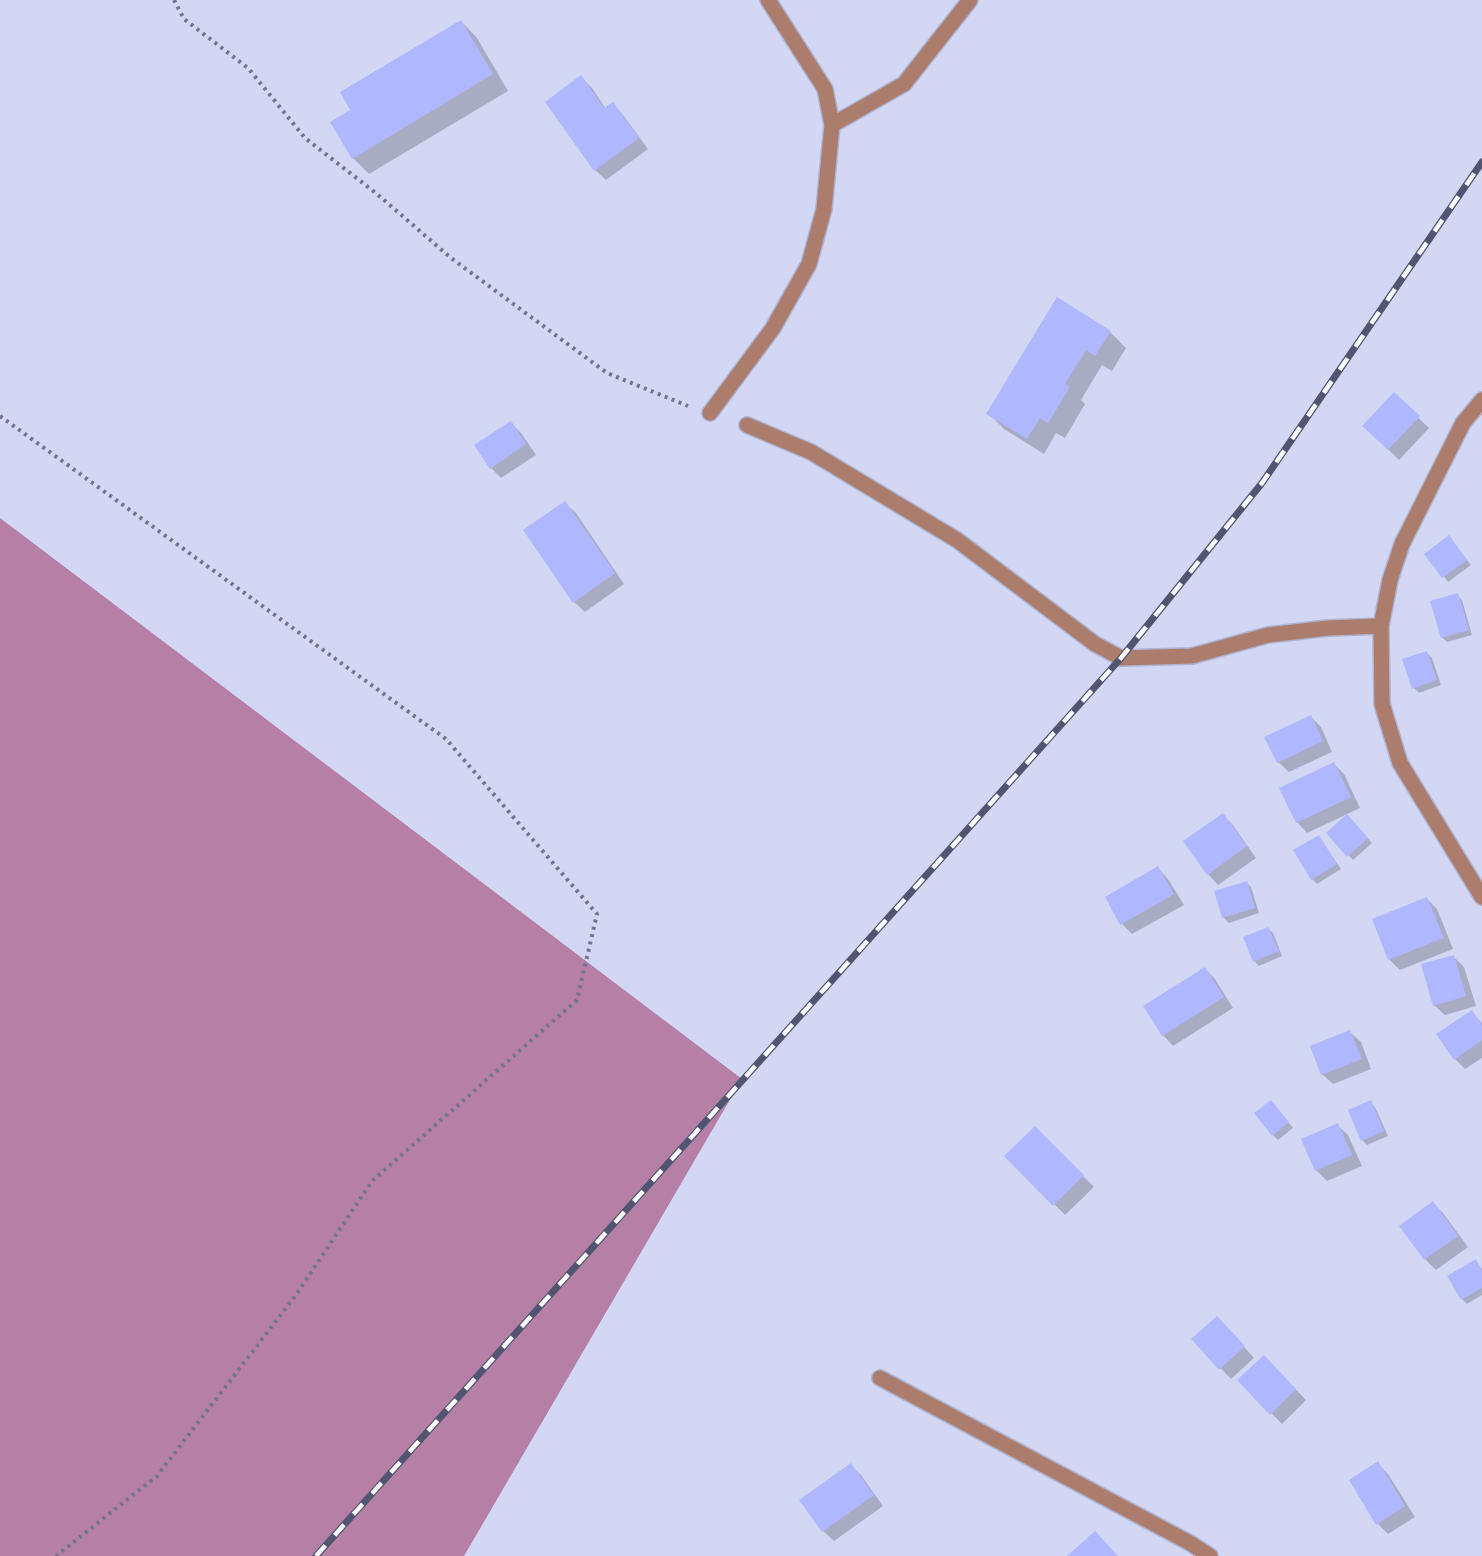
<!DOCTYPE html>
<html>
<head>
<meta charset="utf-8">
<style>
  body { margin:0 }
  canvas { display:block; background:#d2d7f4 }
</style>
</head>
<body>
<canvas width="1482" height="1556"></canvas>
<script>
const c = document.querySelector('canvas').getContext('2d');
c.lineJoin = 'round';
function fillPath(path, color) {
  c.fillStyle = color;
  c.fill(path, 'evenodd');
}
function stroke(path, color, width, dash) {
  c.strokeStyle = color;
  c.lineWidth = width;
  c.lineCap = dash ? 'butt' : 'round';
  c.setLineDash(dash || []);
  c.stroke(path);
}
const forest = new Path2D(`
  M0,518L742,1079L464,1556H0Z`);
const shadow = new Path2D(`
  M461,21L477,38L508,91L369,174L353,158L332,123L353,111Z
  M581,77L592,88L606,109L613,104L623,115L648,149L606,180L595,170Z
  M1110,332L1126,348L1112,371L1102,365L1081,400L1085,404L1065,438L1056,433L1044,454L1004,429L988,413Z
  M1394,394L1429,428L1399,460L1364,426Z
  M511,423L521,433L536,455L501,478L491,468Z
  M565,503L576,513L624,584L585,612L574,602Z
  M1453,542L1471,565L1448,582L1426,554Z
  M1457,595L1462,600L1472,635L1447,642L1442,637Z
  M1427,653L1432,658L1441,685L1419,693L1414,688Z
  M1310,716L1321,727L1332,752L1289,772L1278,762Z
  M1334,764L1344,774L1360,808L1307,833L1297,822Z
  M1223,815L1233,825L1256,858L1218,885L1208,874Z
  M1352,821L1372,843L1353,860L1328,834Z
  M1319,837L1341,869L1317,884L1312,879Z
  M1158,868L1168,879L1184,905L1132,934L1122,924Z
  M1246,882L1251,887L1259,913L1229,923L1224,918L1216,892Z
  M1427,899L1437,909L1453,949L1400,970L1389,959Z
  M1268,928L1273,933L1282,956L1259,966L1254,961Z
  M1454,957L1464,967L1476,1006L1445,1015L1434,1005Z
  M1205,969L1215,979L1233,1008L1173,1046L1163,1035Z
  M1472,1012L1482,1023V1058L1465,1069L1455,1059Z
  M1350,1032L1361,1042L1371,1069L1333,1084L1322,1074Z
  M1370,1102L1375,1107L1388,1136L1367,1145L1362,1140Z
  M1276,1107L1293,1128L1278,1140L1273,1135Z
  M1337,1125L1348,1135L1362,1166L1327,1181L1316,1170Z
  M1035,1128L1094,1187L1065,1215L1006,1156Z
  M1433,1203L1443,1213L1468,1247L1436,1270L1425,1259L1401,1226Z
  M1475,1261L1482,1269V1295L1467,1304L1462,1299Z
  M1227,1328L1254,1358L1231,1379L1193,1339Z
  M1274,1367L1306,1400L1282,1424L1239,1380Z
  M1377,1463L1388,1474L1415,1517L1388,1534L1378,1524Z
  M850,1465L861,1475L883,1506L834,1541L823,1531Z`);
const building = new Path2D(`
  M461,20L493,74L352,159L330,122L350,110L340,92Z
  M581,75L604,108L613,102L639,138L594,171L545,102Z
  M1057,297L1111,331L1095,356L1086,350L1065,384L1070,387L1048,423L1040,418L1027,439L986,414Z
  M1394,392L1420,416L1388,450L1362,426Z
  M511,421L526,444L490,469L474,445Z
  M565,501L615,573L573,603L523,530Z
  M1449,535L1467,560L1442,578L1424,554Z
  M1458,593L1469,630L1441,638L1430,601Z
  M1427,651L1437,680L1412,689L1402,659Z
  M1311,715L1323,741L1277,763L1264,737Z
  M1334,762L1351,797L1296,823L1279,788Z
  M1223,813L1247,846L1207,875L1183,841Z
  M1347,814L1368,838L1347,857L1326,833Z
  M1319,835L1337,864L1311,880L1293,850Z
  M1158,866L1174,894L1120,925L1105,897Z
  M1247,881L1255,908L1222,918L1214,891Z
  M1427,897L1444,938L1388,960L1372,919Z
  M1268,927L1279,951L1253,962L1243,937Z
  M1454,955L1466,996L1433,1006L1421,964Z
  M1205,967L1224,997L1162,1036L1143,1006Z
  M1472,1010L1482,1025V1040L1454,1060L1436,1034Z
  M1350,1030L1362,1059L1321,1075L1310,1046Z
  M1271,1100L1289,1122L1272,1136L1254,1113Z
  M1371,1100L1384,1131L1361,1141L1348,1110Z
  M1338,1123L1352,1155L1315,1171L1301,1139Z
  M1035,1126L1084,1175L1053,1206L1004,1156Z
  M1433,1201L1458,1236L1424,1260L1399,1226Z
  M1476,1259L1482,1271V1288L1461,1300L1447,1276Z
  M1217,1316L1245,1346L1219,1370L1191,1339Z
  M1264,1355L1296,1389L1270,1415L1237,1380Z
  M1378,1461L1405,1506L1376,1525L1349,1480Z
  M851,1463L874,1495L822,1532L799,1500Z
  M1095,1531L1118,1556H1067Z`);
const path = new Path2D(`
  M174,0L184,19L248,68L305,138L377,194L451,258L607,373L688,406
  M0,416L446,739L597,914L577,1000L372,1181L296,1295L157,1476L56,1556`);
const minor = new Path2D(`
  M832,125L904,84L970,0
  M1482,400L1463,423L1402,544L1390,580L1381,626L1382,704L1400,763L1482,897
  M710,413L773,328L809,264L824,209L832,125L825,89L768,0
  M747,425L811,452L957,540L1095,644L1121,658L1192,656L1268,635L1328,628L1381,626
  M880,1378L1190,1543L1210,1556`);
const rail = new Path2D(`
  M316,1556L1121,658L1262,483L1482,162`);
fillPath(forest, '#b680a6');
fillPath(shadow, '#0003');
fillPath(building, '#afb7fe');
stroke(minor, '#aeb3d0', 18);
stroke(path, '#727591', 4, [3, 4.5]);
stroke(minor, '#ac7c6d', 15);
stroke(rail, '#515570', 7);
stroke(rail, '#fafafa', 4.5, [14]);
</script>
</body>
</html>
